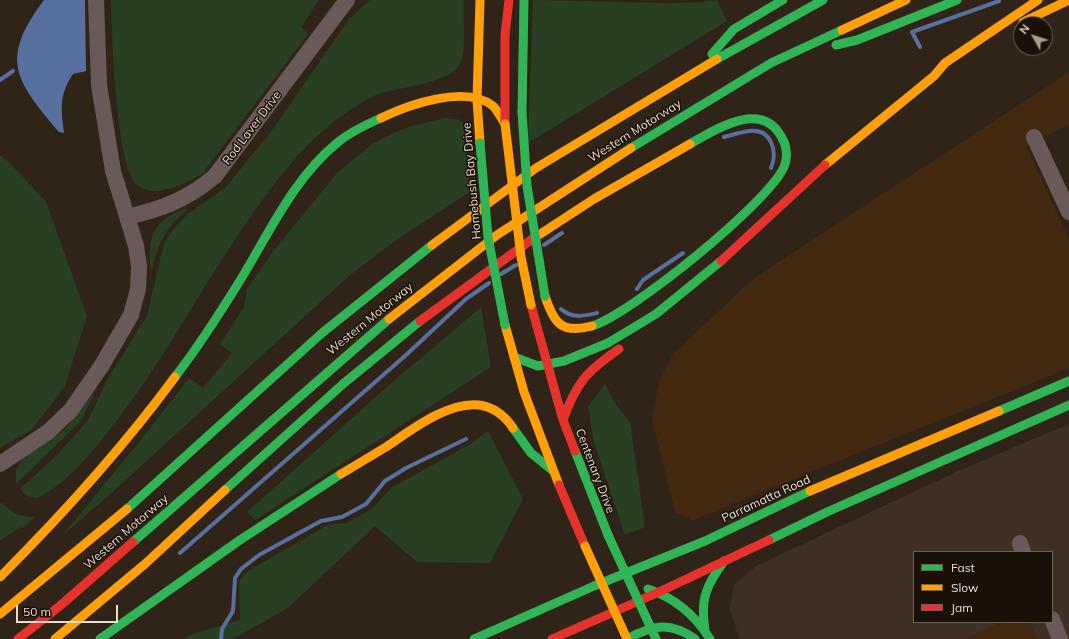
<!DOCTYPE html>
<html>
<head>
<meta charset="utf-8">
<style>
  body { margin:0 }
  #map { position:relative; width:1069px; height:639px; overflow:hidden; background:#302418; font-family:Mulish,sans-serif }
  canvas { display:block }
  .legend { position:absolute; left:913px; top:551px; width:140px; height:72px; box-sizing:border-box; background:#1a1007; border:1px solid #6e6257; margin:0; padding:5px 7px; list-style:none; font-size:12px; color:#ebdccf }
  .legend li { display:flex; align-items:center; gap:8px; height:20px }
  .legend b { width:20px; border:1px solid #6e6257 }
  .north { position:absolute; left:1013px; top:16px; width:40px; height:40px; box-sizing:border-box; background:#1a1007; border:1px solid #6e6257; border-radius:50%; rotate:309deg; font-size:11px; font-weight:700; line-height:16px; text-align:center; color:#ebdccf }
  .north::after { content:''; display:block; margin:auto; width:14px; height:18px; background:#aa9c8f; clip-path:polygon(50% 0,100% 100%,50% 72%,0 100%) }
  .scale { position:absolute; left:16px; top:605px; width:102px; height:18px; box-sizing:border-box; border:2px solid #ebdccf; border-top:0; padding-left:5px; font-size:12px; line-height:14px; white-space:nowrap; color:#ebdccf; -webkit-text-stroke:3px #1a1007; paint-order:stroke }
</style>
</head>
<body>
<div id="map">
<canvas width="1069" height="639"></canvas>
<ul class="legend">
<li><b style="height:5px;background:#30b455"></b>Fast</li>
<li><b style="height:5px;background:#ff9f0a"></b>Slow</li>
<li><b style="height:5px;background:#e5322d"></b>Jam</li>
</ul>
<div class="north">N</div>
<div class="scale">50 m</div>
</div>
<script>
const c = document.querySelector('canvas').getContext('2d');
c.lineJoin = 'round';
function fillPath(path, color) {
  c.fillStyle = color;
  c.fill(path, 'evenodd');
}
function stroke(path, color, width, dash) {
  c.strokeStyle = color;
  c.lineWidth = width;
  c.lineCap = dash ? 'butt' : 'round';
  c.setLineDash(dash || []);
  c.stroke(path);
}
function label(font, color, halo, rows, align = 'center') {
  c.font = font + ' Mulish,sans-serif';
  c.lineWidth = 3;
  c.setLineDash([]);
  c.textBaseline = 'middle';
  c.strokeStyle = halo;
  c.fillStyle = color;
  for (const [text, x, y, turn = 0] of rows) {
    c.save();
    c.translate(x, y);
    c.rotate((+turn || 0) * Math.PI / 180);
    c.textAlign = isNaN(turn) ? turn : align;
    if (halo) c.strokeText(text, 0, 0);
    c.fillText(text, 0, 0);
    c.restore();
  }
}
const commercial = new Path2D(`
  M1069,424V639H1037L1029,622H1052V552H914V622H1003L965,639H740L729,608L735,584L756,566L958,471Z`);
const built = new Path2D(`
  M1069,72V124L1027,147L1069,239V368L693,520L675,512L652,419L659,380L674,353L754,278Z
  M1003,622H1029L1037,639H965Z`);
const green = new Path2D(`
  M111,0H319L301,27L308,34L202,174C185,183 157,199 138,186C115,169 112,31 111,0Z
  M370,0H464C462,19 468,49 459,65C450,84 396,87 376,95C360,102 344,114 330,125C298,151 274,183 251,216C201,287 162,365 107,433C88,457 65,485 37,498L27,496L20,489L58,454L88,420L107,380L147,316L164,243L175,227L188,214L225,188L273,129L349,19Z
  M533,0L670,3L702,2L717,0L727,21L528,143Z
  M446,118L461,120L465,128L470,192L396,240L349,276L117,488L61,537L140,441L189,378L203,388L232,353L220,344L244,307L247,289L272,253L337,173L372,144L387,136L408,127Z
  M0,155L9,162L46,202L87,316L64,388L31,430L0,448Z
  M189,208C166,227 158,242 152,271C149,264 149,257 150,250C152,223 165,216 189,208Z
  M481,307L491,367L255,520L247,512L388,386Z
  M605,384L616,405L630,422L645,527L625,535L594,442L588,407Z
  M98,386L81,421L16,484V470L23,458L50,441L66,428Z
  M488,431L523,499L490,563L417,562L375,526L288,608L233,639H184L193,634L240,620L239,581L248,571L328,525L346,523L372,509L391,488L472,443Z
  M3,503C11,514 22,517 35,517L23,528L20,527L0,541V504Z`);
const water = new Path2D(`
  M44,0H85L86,71L73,74C59,95 61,108 64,133L59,132C14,79 0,59 44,0Z`);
const stream = new Path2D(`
  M920,47L912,32L999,1
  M0,80L13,71
  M724,137C732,135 741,132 749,131C771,128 778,151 771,168
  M544,245L562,233
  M501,274L516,265
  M637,289L643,280L683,253
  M561,309C572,319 584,316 597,313
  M180,553L406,355L466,299L489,283
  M221,639L222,629L233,611L235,578L241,569L259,555L321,521L342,517L366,504L385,481L406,468L466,439`);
const street = new Path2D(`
  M1034,137L1069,212
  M127,217C162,209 188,199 215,176L347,0
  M0,464L48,432L71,410L102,365L131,315L138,289L139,266L136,246L113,171L99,85L96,0
  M1020,543L1023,552
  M1052,619L1060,639`);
const fast = new Path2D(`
  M836,45L857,40L957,0
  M712,54L734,29L783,0
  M717,59L823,0
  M522,112L524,0
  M631,148L771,63L842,30
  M592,326C631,314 768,203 784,167C788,158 787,146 782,138C762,99 716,129 690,144
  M514,357L538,366L564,361L608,343L656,314L721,261
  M175,377C199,346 220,313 241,279C269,233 294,178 337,143C350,132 365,125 381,118
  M999,411L1069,381
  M513,428L531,453L552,470
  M575,451L608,535
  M225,490L343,384L420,321
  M127,509L322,333L432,245
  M769,540L827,512L1069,405
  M133,542L389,319
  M648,589C675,598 695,615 710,639
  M705,630C700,599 706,586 724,561
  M100,639L240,540L341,474
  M474,639L594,586L705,541L810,491
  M627,639C653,625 670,621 695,639`);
const slow = new Path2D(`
  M480,0L477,100L480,143
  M1023,22L1069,0
  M842,30L906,0
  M381,118C408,105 466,84 493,106C498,111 501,118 505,124
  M825,165L934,76L945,63L1038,0
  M531,240L594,199L690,144
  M432,245L536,168L717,59
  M545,296C554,324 562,334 592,326
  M389,319L497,235L631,148
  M505,325L524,392L559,485
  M341,474C356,465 371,456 386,447C410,431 448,401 479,405C493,407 505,416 513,428
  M810,491L999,411
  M0,577C63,514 122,449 175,377
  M0,614L127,509
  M55,639L145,564L225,490`);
const jam = new Path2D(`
  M505,124V35L509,0
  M721,261L825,165
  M531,305L563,420L575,451
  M420,321L531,240
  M563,420C576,383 587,371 619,349
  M559,485L585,546
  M18,639L61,605L133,542
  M552,639L659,592L769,540`);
const fastBridge = new Path2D(`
  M522,112L527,186L545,296
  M480,143L488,237L505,325
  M608,535L656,639`);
const slowBridge = new Path2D(`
  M505,124L521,257L531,305
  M585,546L627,639`);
const streetNames = [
  ["Rod Laver Drive",252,128,-53],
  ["Western Motorway",635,131,-32],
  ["Homebush Bay Drive",472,181,-95],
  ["Western Motorway",370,319,-39],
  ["Centenary Drive",595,471,69],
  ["Parramatta Road",766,499,-25],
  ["Western Motorway",126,532,-41]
];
fillPath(commercial, '#3e3024');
fillPath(built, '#42290f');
fillPath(green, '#293f23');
fillPath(water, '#58709e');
stroke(stream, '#58709e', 4);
stroke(street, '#695a59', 16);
stroke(fast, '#30b455', 9);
stroke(slow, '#ff9f0a', 9);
stroke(jam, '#e5322d', 9);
stroke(fastBridge, '#30b455', 9);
stroke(slowBridge, '#ff9f0a', 9);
label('12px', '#ebdccf', '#1a1007', streetNames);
</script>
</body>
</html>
